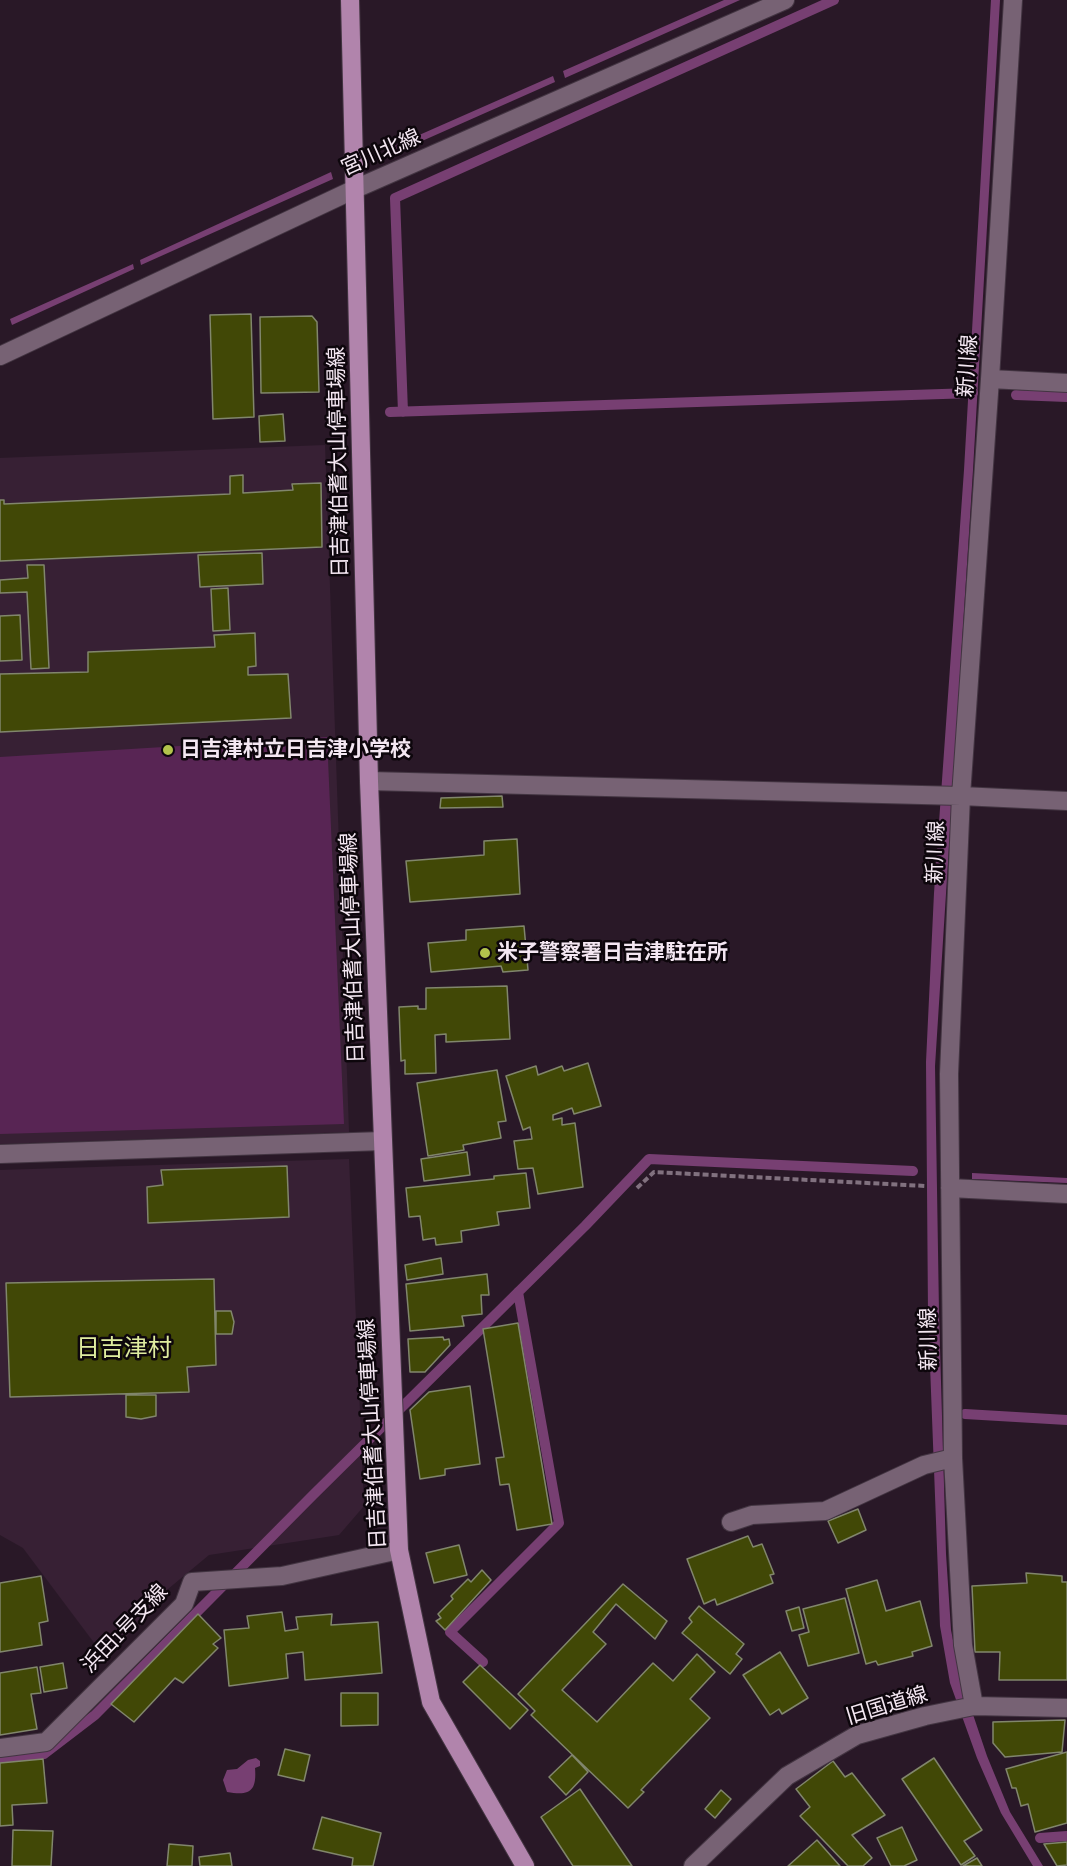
<!DOCTYPE html>
<html>
<head>
<meta charset="utf-8">
<style>
  body { margin:0 }
  canvas { display:block; background:#291827 }
</style>
</head>
<body>
<canvas width="1067" height="1866"></canvas>
<script>
const c = document.querySelector('canvas').getContext('2d');
c.lineJoin = 'round';
function fillPath(path, color) {
  c.fillStyle = color;
  c.fill(path, 'evenodd');
}
function stroke(path, color, width, dash) {
  c.strokeStyle = color;
  c.lineWidth = width;
  c.lineCap = dash ? 'butt' : 'round';
  c.setLineDash(dash || []);
  c.stroke(path);
}
function label(font, color, halo, rows, align = 'center') {
  c.font = font + ' "Zilla Slab","Noto Sans JP",serif';
  c.lineWidth = 5;
  c.setLineDash([]);
  c.textBaseline = 'middle';
  c.strokeStyle = halo;
  c.fillStyle = color;
  for (const [text, x, y, turn = 0] of rows) {
    c.save();
    c.translate(x, y);
    c.rotate((+turn || 0) * Math.PI / 180);
    c.textAlign = isNaN(turn) ? turn : align;
    if (halo) c.strokeText(text, 0, 0);
    c.fillText(text, 0, 0);
    c.restore();
  }
}
const built = new Path2D(`
  M325,445L349,1132L0,1144V458Z
  M349,1159L364,1506L339,1535L209,1555L162,1594L107,1660L23,1548L0,1535V1170Z`);
const green = new Path2D(`
  M327,737L344,1124L0,1134V757Z`);
const water = new Path2D(`
  M724,0H740L565,78L563,71Z
  M991,0H1000L973,470L935,1066L939,1313L946,1554L951,1630L960,1676L987,1756L1010,1812L1043,1866H1033L1001,1813L977,1758L950,1683L940,1626L928,1313L926,1062L934,893L964,470Z
  M553,76L555,82L395,153L392,147Z
  M331,172L333,179L141,265L140,260Z
  M133,264L134,269L12,325L10,319Z
  M972,1173L1067,1178V1183L972,1179Z
  M256,1758L260,1761V1766L255,1768C257,1792 249,1796 227,1792L223,1780L227,1770L237,1769L248,1760Z`);
const stream = new Path2D(`
  M1016,395L1067,397
  M390,412L973,393
  M403,412L395,198L834,0
  M965,1414L1067,1420
  M483,1662L450,1632L559,1523L518,1292
  M0,1760L44,1754L95,1715L313,1495L585,1226L649,1159L913,1171
  M1040,1838L1067,1836`);
const building = new Path2D(`
  M251,314L254,417L213,419L210,315Z
  M312,316L317,322L319,392L261,393L260,317Z
  M283,414L285,441L260,442L259,416Z
  M243,475V493L293,490L292,484L321,483L322,547L0,561V500H4V504L230,494V476Z
  M262,553L263,584L200,587L198,555Z
  M27,565H44L49,668L31,669L27,592L0,593V580L28,578Z
  M228,588L230,630L213,631L211,589Z
  M20,615L22,660L0,661V616Z
  M255,633L256,666L248,667V675L288,674L291,718L0,732V674L88,672V652L215,647L214,635Z
  M502,796L503,807L440,808L441,798Z
  M517,839L520,894L410,902L406,861L484,855V841Z
  M524,926L528,970L503,972L501,966L431,972L428,943L466,940V930Z
  M507,986L510,1039L446,1042V1034L435,1035L436,1073L405,1074V1060L401,1061L399,1007L418,1006V1009H426V988Z
  M588,1063L601,1106L574,1114L572,1108L553,1115V1120L562,1118V1125L575,1123L583,1187L538,1194L533,1168L518,1169L514,1141L532,1139L530,1127L523,1130L506,1076L536,1066L538,1075L562,1066L564,1071Z
  M497,1070L506,1121L498,1122L501,1138L463,1145L464,1150L428,1156L417,1083Z
  M467,1152L470,1175L424,1181L421,1159Z
  M287,1166L289,1217L148,1223L147,1187L163,1185L161,1170Z
  M526,1173L530,1208L497,1212L499,1225L461,1231L462,1242L436,1245L435,1238L423,1240L420,1216L409,1217L406,1188L494,1179V1176Z
  M441,1258L443,1274L407,1280L405,1265Z
  M487,1274L489,1295H481L482,1314L462,1316L464,1326L410,1331L406,1284Z
  M214,1279L216,1365L187,1367L189,1392L10,1397L6,1283Z
  M216,1311H231L234,1322L232,1334H216Z
  M518,1323L552,1524L517,1530L509,1484L500,1485L496,1458L504,1457L483,1329Z
  M443,1337L444,1340L449,1339L450,1345L425,1372H410L408,1339Z
  M470,1386L480,1464L445,1469V1475L420,1479L410,1410L429,1392Z
  M126,1395H156V1416L141,1419L126,1417Z
  M858,1509L866,1530L838,1543L828,1521Z
  M748,1536L753,1547L762,1544L774,1574L770,1575L773,1583L717,1605L715,1599L704,1604L687,1559Z
  M459,1545L467,1575L434,1583L426,1553Z
  M482,1570L491,1580L445,1630L436,1621L441,1618L438,1614L453,1599L451,1596L468,1579L471,1582Z
  M1026,1573L1062,1576V1582H1067V1680H999L1000,1652H975L972,1586L1027,1583Z
  M41,1576L48,1621L39,1623L42,1645L0,1652V1583Z
  M877,1580L886,1611L920,1601L932,1646L912,1652L913,1656L878,1665L876,1661L866,1664L846,1589Z
  M623,1584L667,1621L655,1639L616,1604L593,1632L606,1644L562,1690L597,1722L653,1663L673,1681L697,1654L715,1672L690,1699L710,1718L641,1790L644,1792L628,1808L531,1715L535,1711L518,1694Z
  M845,1598L859,1653L808,1666L799,1635L809,1632L803,1609Z
  M699,1606L744,1644L736,1654L742,1659L730,1674L682,1633L692,1622L689,1618Z
  M799,1607L804,1628L792,1631L786,1611Z
  M282,1612L285,1631L298,1629L296,1617L332,1614L331,1625L378,1622L382,1673L305,1680L303,1652L286,1654L288,1678L229,1686L224,1630L249,1628L247,1616Z
  M198,1614L221,1638L213,1644L218,1648L183,1683L175,1678L134,1722L111,1704Z
  M780,1652L808,1698L782,1714L779,1709L770,1715L743,1675Z
  M63,1663L67,1688L44,1692L40,1667Z
  M480,1665L528,1710L510,1729L463,1682Z
  M37,1667L41,1693L31,1694L37,1729L0,1735V1673Z
  M341,1693H378V1725L341,1726Z
  M1065,1720L1062,1752L1005,1757L993,1743V1722Z
  M285,1749L310,1755L304,1781L278,1775Z
  M1067,1752V1823L1035,1832L1028,1804L1021,1806L1016,1788H1012L1006,1769Z
  M572,1755L588,1772L566,1795L549,1777Z
  M934,1758L982,1830L964,1841L975,1856L961,1865L902,1779Z
  M43,1759L47,1803L12,1805L13,1825L0,1826V1763Z
  M833,1761L845,1777L852,1773L885,1815L852,1835L872,1858L863,1866H848L800,1816L810,1807L796,1789Z
  M580,1789L632,1866H573L541,1817Z
  M721,1790L731,1799L715,1818L705,1809Z
  M322,1817L381,1833L373,1866H352L353,1858L313,1849Z
  M902,1827L917,1860L904,1866H891L877,1838Z
  M13,1830L53,1831L51,1866H12Z
  M817,1840L840,1866H788Z
  M1067,1842V1865L1057,1866L1044,1844Z
  M169,1844L193,1846L192,1866H167Z
  M230,1853L232,1866H200L199,1857Z
  M977,1858L982,1866H963Z`);
const path = new Path2D(`
  M637,1188L654,1172L926,1186`);
const minor = new Path2D(`
  M0,356L355,189L785,0
  M990,379L1067,383
  M369,781L961,796L1067,801
  M0,1154L383,1141
  M950,1188L1067,1194
  M731,1522L752,1515L825,1511L924,1465L953,1458
  M974,1706L963,1645L953,1458L949,1074L961,796L990,379L1013,0
  M0,1748L46,1742L184,1604L192,1582L282,1576L399,1550
  M693,1866L787,1776L857,1735L925,1716L974,1706L1067,1708`);
const major = new Path2D(`
  M350,0L369,781L399,1550L431,1702L525,1866`);
const markers = [
  [168,750,6,"#b2c34c"],
  [485,953,6,"#b2c34c"]
];
const streetNames = [
  ["宮川北線",381,153,-24],
  ["新川線",968,366,-86],
  ["日吉津伯耆大山停車場線",339,462,-91],
  ["新川線",936,852,-88],
  ["日吉津伯耆大山停車場線",353,948,-92],
  ["新川線",929,1339,-91],
  ["日吉津伯耆大山停車場線",373,1434,-93],
  ["浜田1号支線",125,1629,-46],
  ["旧国道線",887,1706,-17]
];
const poiNames = [
  ["日吉津村立日吉津小学校",180,750],
  ["米子警察署日吉津駐在所",497,953]
];
const quarterNames = [
  ["日吉津村",124,1349]
];
fillPath(built, '#372034');
fillPath(green, '#582554');
fillPath(water, '#773f72');
stroke(stream, '#773f72', 10);
fillPath(building, '#414806');
stroke(building, '#81866c', 1.5);
stroke(minor, '#433542', 20);
stroke(major, '#433542', 20);
stroke(path, '#81717f', 4, [6, 3]);
stroke(minor, '#776274', 18);
stroke(major, '#b184ac', 18);
for (const [x, y, r, color] of markers) {
  const dot = new Path2D();
  dot.arc(x, y, r, 0, 2 * Math.PI);
  c.fillStyle = color;
  c.fill(dot);
  stroke(dot, '#0d060c', 2);
}
label('21px', '#f4e7f2', '#0d060c', streetNames);
label('bold 21px', '#f4e7f2', '#0d060c', poiNames, 'left');
label('24px', '#dfec9f', '#0d060c', quarterNames);
</script>
</body>
</html>
